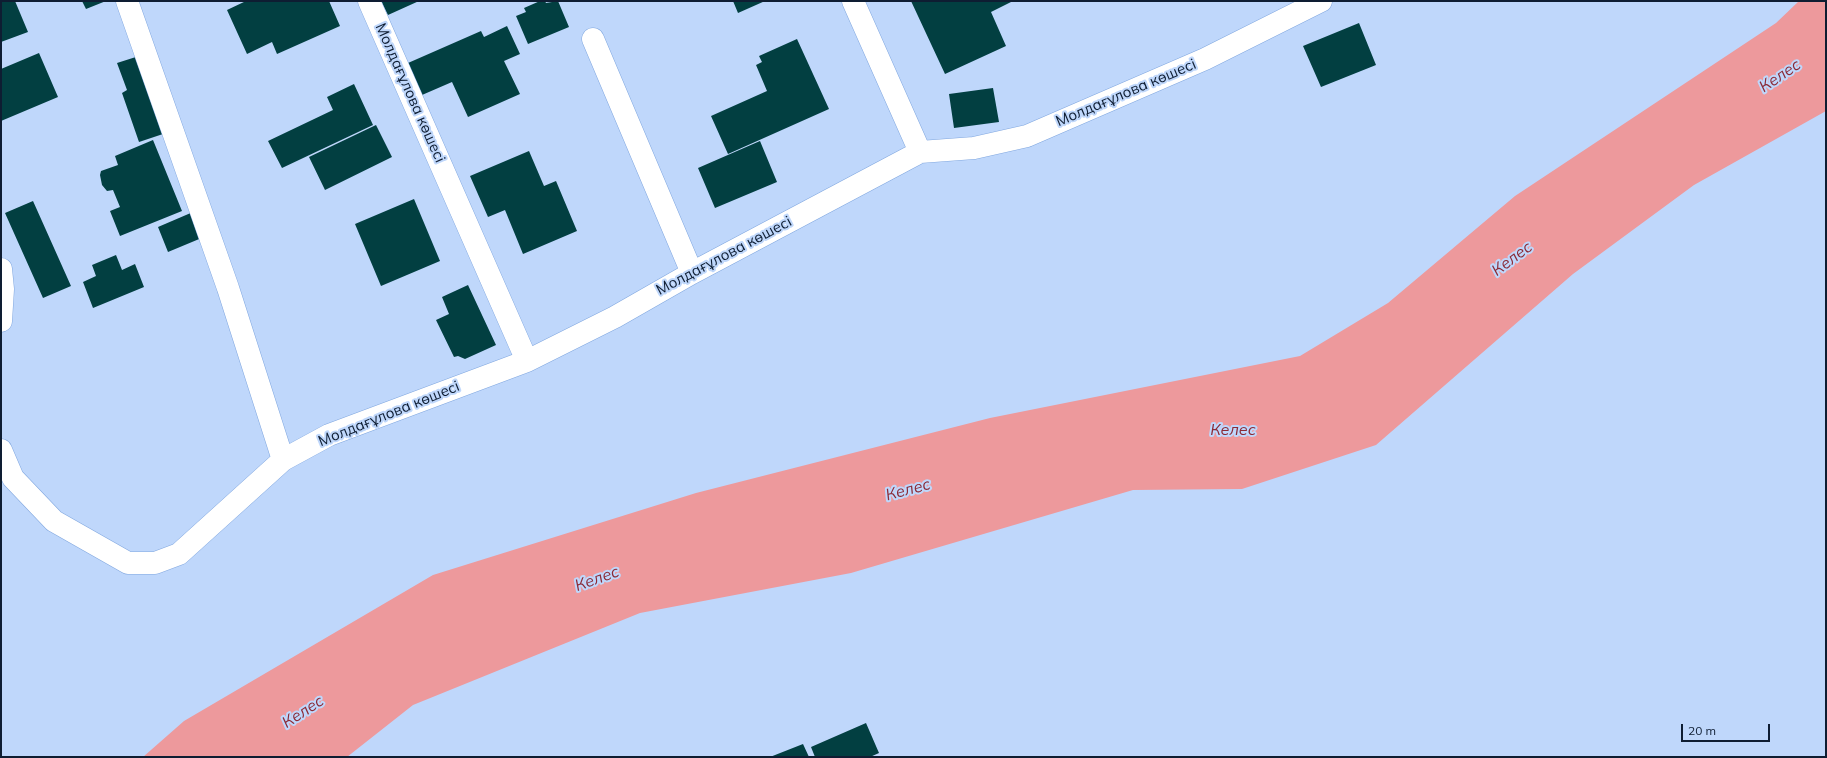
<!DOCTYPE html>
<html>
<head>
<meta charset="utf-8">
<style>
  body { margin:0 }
  #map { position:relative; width:1827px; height:758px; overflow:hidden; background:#bfd7fb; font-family:Mulish,sans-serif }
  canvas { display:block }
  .frame { position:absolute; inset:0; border:2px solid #0e1d32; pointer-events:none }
  .scale { position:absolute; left:1681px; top:724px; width:89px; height:18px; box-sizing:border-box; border:2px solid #0e1d32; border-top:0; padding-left:5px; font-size:12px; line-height:14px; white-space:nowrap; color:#0e1d32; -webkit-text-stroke:3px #bfd7fb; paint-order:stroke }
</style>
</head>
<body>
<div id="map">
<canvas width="1827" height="758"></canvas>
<div class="frame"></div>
<div class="scale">20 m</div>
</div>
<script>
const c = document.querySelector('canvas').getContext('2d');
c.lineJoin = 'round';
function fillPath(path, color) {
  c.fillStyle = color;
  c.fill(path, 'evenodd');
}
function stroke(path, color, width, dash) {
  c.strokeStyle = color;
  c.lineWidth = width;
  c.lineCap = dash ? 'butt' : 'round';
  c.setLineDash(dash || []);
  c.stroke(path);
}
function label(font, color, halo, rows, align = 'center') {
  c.font = font + ' Mulish,sans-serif';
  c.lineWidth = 4;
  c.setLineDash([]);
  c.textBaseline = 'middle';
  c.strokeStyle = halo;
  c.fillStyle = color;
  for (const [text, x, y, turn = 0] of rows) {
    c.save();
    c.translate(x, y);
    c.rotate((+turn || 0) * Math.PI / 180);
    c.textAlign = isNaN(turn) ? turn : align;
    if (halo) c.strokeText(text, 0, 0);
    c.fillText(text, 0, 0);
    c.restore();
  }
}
const water = new Path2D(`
  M1799,1H1826V111L1694,185L1573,274L1376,445L1242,489L1133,490L851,573L640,613L413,705L347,757H143L184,721L433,575L696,493L990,418L1300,356L1388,303L1515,196L1776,23Z`);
const building = new Path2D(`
  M1,1H15L28,32L1,42Z
  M82,1H106L86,9Z
  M246,1H329L340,26L277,54L272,42L247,54L227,10Z
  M381,1H419L388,15Z
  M540,1H545L546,3L558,1L569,27L528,44L516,16L526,12L524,8Z
  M733,1H765L738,13Z
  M911,1H1010L1011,2L991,12L1006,46L945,74Z
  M1359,23L1376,65L1321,87L1303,46Z
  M507,26L520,54L504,61L520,94L468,117L452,82L422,95L408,63L481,31L484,37Z
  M797,39L829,109L728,154L711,116L767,91L756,65L762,62L759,56Z
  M39,53L58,97L1,121V69Z
  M139,56L166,133L139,142L122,93L127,90L117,63Z
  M354,84L373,125L282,168L268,141L333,110L327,97Z
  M993,88L999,122L954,128L949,94Z
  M376,125L392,157L325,190L309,157Z
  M153,140L182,211L120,236L110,211L120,207L113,190L107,191L102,185L100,175L101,171L118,165L115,156Z
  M760,141L777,182L715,208L698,168Z
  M529,151L544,186L556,181L577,231L523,254L505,210L488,217L470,176Z
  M414,199L440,261L381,286L355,224Z
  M33,201L71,286L43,298L5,213Z
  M193,212L204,237L168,252L158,227Z
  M116,255L122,270L135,264L144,287L93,308L83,282L96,276L92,265Z
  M468,285L496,345L465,359L458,356L454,357L436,320L449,314L442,297Z
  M866,723L879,753L870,757H815L811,747Z
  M803,744L809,757H770Z`);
const street = new Path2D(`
  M127,1L228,288L283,460
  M369,1L527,361
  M853,1L920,152
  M593,39L692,273
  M1,269L3,289L1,321
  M1,450L13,478L54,521L128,563H155L179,554L283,460L329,435L527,361L615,317L692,273L920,152L974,148L1027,136L1205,59L1321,1`);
const streetNames = [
  ["Молдағұлова көшесі",410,93,66],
  ["Молдағұлова көшесі",1126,93,-23],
  ["Молдағұлова көшесі",724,256,-28],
  ["Молдағұлова көшесі",389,414,-22]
];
const waterNames = [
  ["Келес",1780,76,-34],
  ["Келес",1512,259,-37],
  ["Келес",1233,430],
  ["Келес",908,490,-15],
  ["Келес",597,579,-20],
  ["Келес",303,712,-33]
];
fillPath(water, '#ed999c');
fillPath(building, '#023f41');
stroke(street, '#80a7df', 23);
stroke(street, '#fff', 22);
label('15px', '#0e1d32', '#bfd7fb', streetNames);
label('italic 16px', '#8b2a36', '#bfd7fb', waterNames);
</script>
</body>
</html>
